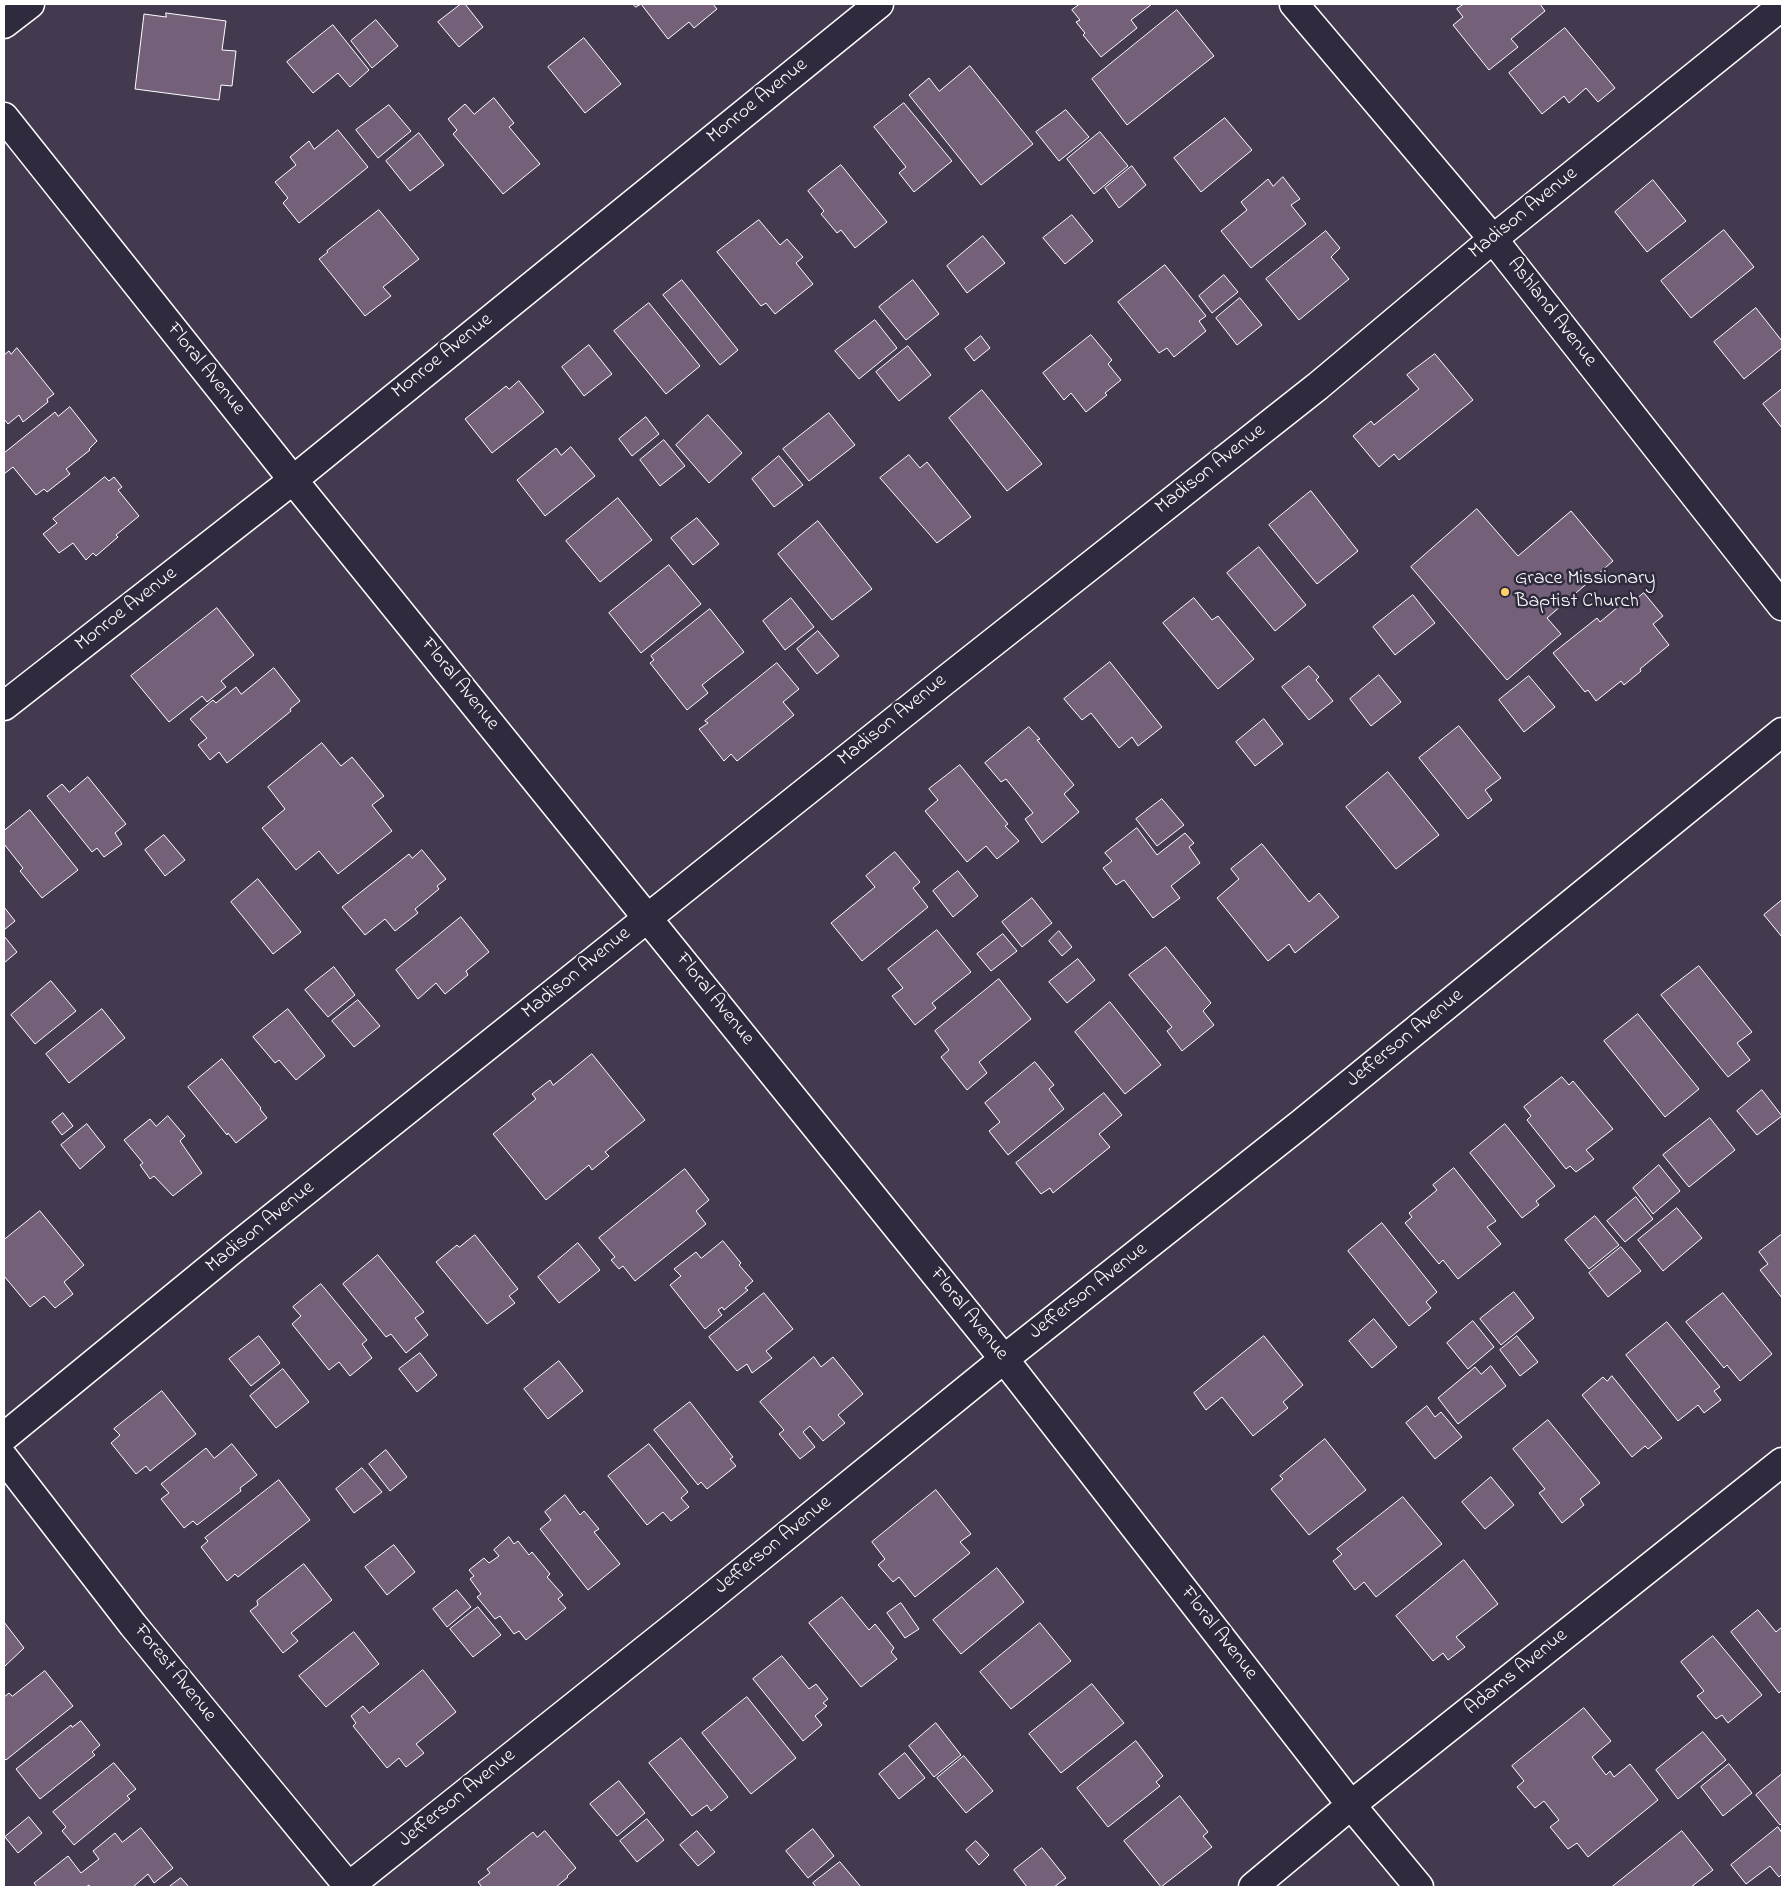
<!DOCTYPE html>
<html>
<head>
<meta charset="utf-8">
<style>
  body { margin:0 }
  #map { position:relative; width:1786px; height:1891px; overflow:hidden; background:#443a4f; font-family:"Indie Flower",sans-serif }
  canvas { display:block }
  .frame { position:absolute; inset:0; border:5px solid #fff; pointer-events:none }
</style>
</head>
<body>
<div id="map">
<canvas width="1786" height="1891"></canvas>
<div class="frame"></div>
</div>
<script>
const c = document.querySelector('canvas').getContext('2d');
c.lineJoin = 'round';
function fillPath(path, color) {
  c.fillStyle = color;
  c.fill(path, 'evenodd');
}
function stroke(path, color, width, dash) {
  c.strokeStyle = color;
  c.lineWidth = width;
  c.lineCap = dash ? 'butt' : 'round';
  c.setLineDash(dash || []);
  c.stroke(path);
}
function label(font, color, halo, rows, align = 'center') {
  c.font = font + ' "Indie Flower",sans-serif';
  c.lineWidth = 5;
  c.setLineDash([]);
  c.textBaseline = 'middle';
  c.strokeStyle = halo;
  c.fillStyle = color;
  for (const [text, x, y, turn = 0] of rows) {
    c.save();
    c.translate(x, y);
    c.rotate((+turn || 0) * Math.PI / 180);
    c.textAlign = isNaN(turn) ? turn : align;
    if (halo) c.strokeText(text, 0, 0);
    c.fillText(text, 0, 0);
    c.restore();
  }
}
const building = new Path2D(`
  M461,4H465L483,27L459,47L438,22Z
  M633,4H713L717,9L694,28L689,22L668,39L641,4L636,7Z
  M1080,4H1152L1131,20L1137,28L1101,57L1083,35L1085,33L1076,22L1080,20L1072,10Z
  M1464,4H1540L1545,11L1511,39L1518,47L1489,70L1453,25L1463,17L1457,9Z
  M1177,10L1214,56L1127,125L1092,79Z
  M166,13L226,21L222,50L236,51L232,86L221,85L219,100L135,89L144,14L166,17Z
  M376,20L398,46L372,68L351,41Z
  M333,25L369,70L350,87L338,73L313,93L287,62Z
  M1565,28L1615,88L1598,102L1586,88L1569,103L1564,96L1542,114L1509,73Z
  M584,38L621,84L585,113L548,67Z
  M970,66L1033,144L981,185L909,95L929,78L939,91Z
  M494,98L514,123L509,127L540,164L503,194L453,134L457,130L448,119L465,104L474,114Z
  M904,103L952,161L914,192L899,173L906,167L874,127Z
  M389,105L411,131L378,158L356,130Z
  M1066,110L1089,137L1059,161L1036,132Z
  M1225,118L1252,150L1201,192L1174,158Z
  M338,130L368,167L299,223L283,203L288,198L275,182L296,165L290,157L309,141L314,149Z
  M1100,132L1128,166L1094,194L1067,159Z
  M419,133L444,165L410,191L386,161Z
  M841,165L887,222L855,248L841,230L837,233L821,214L824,211L808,191Z
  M1132,166L1146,185L1119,208L1105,188Z
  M1283,177L1300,199L1291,205L1306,224L1251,268L1221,231L1247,210L1241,202L1268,179L1273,186Z
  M1653,180L1686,221L1647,252L1615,212Z
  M379,210L419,259L383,287L391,296L365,316L319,259L328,252L327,251Z
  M1072,215L1093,241L1065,264L1043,238Z
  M759,220L780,245L787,239L803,257L796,263L813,284L775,314L766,303L761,306L717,252Z
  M1724,230L1754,267L1691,318L1661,281Z
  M1326,231L1340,248L1331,257L1349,279L1299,320L1266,279Z
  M983,236L1005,263L967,293L947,266Z
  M1165,265L1206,316L1199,321L1206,331L1174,357L1167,348L1159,353L1118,302Z
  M1224,275L1238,292L1212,313L1199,296Z
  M682,280L738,350L720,365L663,295Z
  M913,280L939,314L906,340L879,307Z
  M1240,298L1262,325L1237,345L1216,318Z
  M649,303L700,366L666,394L614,331Z
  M1756,308L1782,341V348L1744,379L1714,342Z
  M875,320L897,348L859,379L835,351Z
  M1091,335L1112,360L1108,364L1121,380L1105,393L1107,395L1086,412L1071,393L1064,400L1043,373Z
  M981,336L990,348L974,361L965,349Z
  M589,345L612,374L584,396L562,367Z
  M908,346L931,375L899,401L876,372Z
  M17,348L54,394L47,399L48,402L23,422L19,415L8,424L4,419V355L9,351L11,354Z
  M1435,354L1473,400L1399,460L1394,454L1379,467L1353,436L1371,421L1374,425L1419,389L1407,375Z
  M519,381L544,412L492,453L465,419L506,386L509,389Z
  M1782,389V428L1763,404Z
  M982,390L1042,464L1007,491L949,418Z
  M70,407L97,441L89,449L90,450L66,469L70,474L47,492L44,489L36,495L13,467L4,474V453L55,412L58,416Z
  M829,413L855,445L809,481L783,449Z
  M708,415L742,453L709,483L676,445Z
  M646,417L659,434L632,456L619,439Z
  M664,440L685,466L660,486L640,460Z
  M571,447L595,476L545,516L517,480L556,448L561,455Z
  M909,455L920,468L927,462L971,517L937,543L880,478Z
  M779,456L803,485L774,507L752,479Z
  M105,477L109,481L114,477L122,487L118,490L139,516L116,535L118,537L96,556L93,553L86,560L73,543L59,553L43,534L57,523L53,519Z
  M1311,491L1358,551L1317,584L1269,525Z
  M618,498L652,540L600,582L566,541Z
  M1477,509L1518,556L1571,511L1613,561L1547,618L1561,634L1507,680L1411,567Z
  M697,518L719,544L693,565L671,538Z
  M818,521L872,589L832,620L778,554Z
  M1259,547L1306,605L1275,631L1227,573Z
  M669,565L701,604L641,653L609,613Z
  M1644,593L1663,616L1653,624L1669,645L1640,669L1641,671L1624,685L1621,681L1596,701L1588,690L1585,692L1553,653L1597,618L1600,622L1630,597L1633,601Z
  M1413,595L1435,623L1395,655L1373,627Z
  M791,598L814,627L785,650L763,621Z
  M1194,598L1212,620L1218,616L1254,659L1218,689L1163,623Z
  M217,608L254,655L221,681L226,687L207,702L202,696L169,722L131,676Z
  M710,609L744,652L702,685L708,693L687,710L650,663L654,660L651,656Z
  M818,631L839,656L817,674L797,649Z
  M1110,662L1162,727L1138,746L1132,737L1119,748L1091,713L1082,720L1064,699Z
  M777,663L799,689L783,702L794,715L737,761L731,754L724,761L699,729L708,723L705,721Z
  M1309,666L1319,677L1316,680L1333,701L1309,720L1282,687Z
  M274,668L300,701L290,709L291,711L227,763L219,752L210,760L198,745L207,738L190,719L213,700L216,703L236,687L241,694Z
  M1379,675L1401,702L1371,726L1350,699Z
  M1529,676L1555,707L1524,732L1499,700Z
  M1264,719L1283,744L1255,766L1236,742Z
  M1459,726L1501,778L1485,790L1492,800L1468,819L1419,758Z
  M1029,727L1040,739L1037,740L1074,785L1064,794L1079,812L1042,843L1025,819L1033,813L1006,779L1001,782L985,763Z
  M322,743L341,766L352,757L384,796L372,805L392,831L338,874L319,851L296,870L262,828L285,809L268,787Z
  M960,765L1008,824L1005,826L1019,841L997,859L986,846L967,862L925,811L938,800L929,789Z
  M1388,772L1439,835L1396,869L1346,807Z
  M88,777L126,824L115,833L122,844L104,857L97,848L92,852L47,796L62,784L69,792Z
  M1162,799L1184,825L1157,846L1136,819Z
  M30,810L78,870L42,898L20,871L23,868L4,844V831Z
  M1137,828L1157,855L1185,833L1194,843L1189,847L1200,863L1171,886L1180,898L1153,918L1124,880L1116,885L1103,868L1112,861L1105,853Z
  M164,835L185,860L165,876L145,850Z
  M1262,844L1309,902L1319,893L1339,917L1295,953L1289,944L1268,961L1217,898L1239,879L1231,869Z
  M422,850L446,879L437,886L439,889L415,909L418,913L395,931L385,919L365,935L342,907L409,854L412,858Z
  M895,852L920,882L913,888L928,907L862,961L831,923L875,887L866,876Z
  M958,871L978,896L953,917L933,891Z
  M258,879L301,932L273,954L231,902Z
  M1032,898L1052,923L1022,947L1002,922Z
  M1782,900V937L1764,915Z
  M4,907L15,921L4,930Z
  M461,917L489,952L466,971L468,975L445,994L436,983L418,999L396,970Z
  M937,930L971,972L932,1003L936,1008L915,1025L892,996L903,988L888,969Z
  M1059,931L1072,947L1062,956L1049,941Z
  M1003,934L1017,951L991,971L977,954Z
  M4,936L17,952L4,963Z
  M1166,947L1211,1003L1203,1011L1214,1025L1182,1051L1167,1031L1172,1027L1129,975Z
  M1078,959L1095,980L1067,1003L1049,982Z
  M1699,966L1752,1032L1737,1043L1750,1060L1728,1077L1661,995Z
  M334,967L355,995L328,1017L305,990Z
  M999,979L1031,1019L979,1062L987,1073L967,1090L941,1057L949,1050L935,1031Z
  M51,981L76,1011L35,1044L11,1015Z
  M358,1000L380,1026L354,1047L332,1021Z
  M1110,1002L1161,1065L1125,1094L1075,1032Z
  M102,1009L125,1038L69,1083L46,1054Z
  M288,1009L325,1056L296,1080L279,1060L275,1063L253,1037Z
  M1638,1014L1699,1089L1665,1117L1604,1041Z
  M592,1054L645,1120L605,1152L609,1156L592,1170L589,1165L546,1200L493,1134L536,1099L532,1094L550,1080L553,1085Z
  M222,1059L261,1108L260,1109L267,1118L236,1143L228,1133L227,1135L188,1087Z
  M1035,1062L1054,1085L1049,1089L1064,1109L1008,1155L989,1131L1000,1122L985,1103Z
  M1562,1077L1569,1085L1573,1081L1613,1129L1586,1150L1594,1159L1576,1172L1570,1166L1566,1169L1527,1120L1531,1116L1524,1107Z
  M1762,1090L1782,1116L1757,1135L1737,1111Z
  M1104,1093L1122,1115L1099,1134L1110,1147L1053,1193L1050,1188L1041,1194L1016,1163Z
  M63,1113L73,1126L62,1135L52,1122Z
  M168,1116L185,1136L180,1141L202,1173L173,1196L154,1176L150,1179L140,1165L143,1163L124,1140L150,1119L156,1126Z
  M1710,1118L1735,1150L1689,1187L1663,1155Z
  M87,1124L105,1147L80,1169L61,1145Z
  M1505,1124L1555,1186L1536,1201L1539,1205L1522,1218L1470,1153Z
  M1659,1165L1680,1191L1653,1214L1633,1188Z
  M1454,1168L1496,1221L1487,1227L1501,1244L1458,1279L1443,1260L1439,1264L1405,1223L1412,1217L1409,1213L1437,1190L1433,1185Z
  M685,1169L709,1200L696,1211L706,1224L635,1281L623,1266L619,1269L611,1260L615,1257L599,1238Z
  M1636,1197L1653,1219L1625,1242L1607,1221Z
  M1677,1208L1702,1238L1663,1271L1638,1240Z
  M40,1211L84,1265L64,1282L73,1294L55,1308L44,1296L30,1307L4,1276V1240Z
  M1595,1216L1619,1245L1589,1269L1565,1240Z
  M1382,1223L1437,1292L1426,1302L1431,1308L1409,1326L1348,1251Z
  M1782,1234V1298L1760,1270L1768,1264L1759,1252Z
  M475,1235L518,1289L509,1296L515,1303L487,1324L436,1262L457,1245L459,1247Z
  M723,1241L741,1263L739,1265L753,1281L745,1288L748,1290L724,1310L722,1307L718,1310L722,1315L705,1329L670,1285L681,1276L674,1269L696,1252L701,1258Z
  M578,1243L600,1270L559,1303L538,1277Z
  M1621,1247L1641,1271L1608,1297L1589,1273Z
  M378,1255L424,1312L415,1318L428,1335L406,1353L391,1334L386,1337L343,1284Z
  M321,1284L367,1340L362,1344L372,1358L350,1376L339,1362L329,1370L292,1324L301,1316L293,1307Z
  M1514,1292L1534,1318L1501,1345L1480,1319Z
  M764,1293L793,1329L766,1351L772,1358L752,1373L747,1364L737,1371L709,1337Z
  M1723,1293L1772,1354L1740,1381L1727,1365L1724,1368L1686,1322Z
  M1374,1319L1397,1347L1372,1368L1349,1341Z
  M1473,1321L1494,1347L1468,1369L1447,1343Z
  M1667,1322L1720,1387L1714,1391L1721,1400L1704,1413L1698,1405L1678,1421L1626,1355Z
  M259,1336L280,1363L251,1386L229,1359Z
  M1264,1336L1303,1385L1283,1402L1288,1408L1253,1436L1222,1397L1206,1410L1194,1393Z
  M1517,1336L1538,1362L1520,1376L1500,1350Z
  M420,1353L437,1375L417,1392L399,1369Z
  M814,1357L821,1367L833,1357L863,1394L838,1415L845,1423L823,1441L810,1426L803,1432L815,1447L800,1459L779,1434L784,1430L760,1402Z
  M559,1361L583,1391L548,1419L524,1389Z
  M1491,1366L1506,1386L1458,1424L1438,1398L1475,1367L1481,1374Z
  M283,1369L309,1402L276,1428L250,1396Z
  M1612,1376L1662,1438L1648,1449L1645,1446L1632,1457L1582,1395L1603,1377L1607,1381Z
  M162,1391L196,1434L150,1471L146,1466L136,1474L111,1443L120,1435L114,1429Z
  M690,1402L733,1457L730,1459L736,1466L707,1489L701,1482L698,1485L654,1430Z
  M1427,1406L1435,1417L1441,1412L1462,1437L1435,1459L1406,1423Z
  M1548,1420L1600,1483L1580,1499L1584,1505L1562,1523L1539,1493L1545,1489L1513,1449Z
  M1325,1439L1366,1490L1309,1535L1271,1489L1283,1479L1280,1476Z
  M232,1444L257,1475L240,1488L241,1491L197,1525L193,1521L184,1528L161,1499L169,1493L161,1484L206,1448L214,1458Z
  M649,1444L688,1492L681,1498L689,1507L671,1521L663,1512L647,1525L608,1476Z
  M386,1450L407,1477L390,1491L369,1464Z
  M362,1468L382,1492L354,1513L336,1489Z
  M1491,1477L1514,1505L1485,1529L1462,1502Z
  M279,1480L310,1520L238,1577L235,1574L227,1581L201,1547L208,1541L205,1538Z
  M936,1490L971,1534L960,1542L970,1553L915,1597L899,1577L893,1582L878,1565L885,1559L872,1542Z
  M565,1495L580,1515L584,1511L599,1529L594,1532L620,1564L588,1590L540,1529L551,1520L545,1512Z
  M1403,1497L1442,1544L1376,1597L1364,1582L1355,1590L1333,1561L1342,1554L1337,1549Z
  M509,1537L514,1544L518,1541L529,1555L532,1552L550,1574L547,1577L563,1595L558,1599L566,1608L526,1640L519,1631L514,1634L500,1616L495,1619L477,1597L481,1594L470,1579L474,1576L469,1570L484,1558L489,1563L499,1556L494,1550Z
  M394,1545L415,1572L387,1595L365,1567Z
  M1464,1560L1498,1604L1456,1637L1465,1647L1448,1660L1443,1653L1433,1661L1396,1616Z
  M304,1564L332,1600L291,1633L298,1641L283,1653L250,1611L258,1605L257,1601Z
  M997,1568L1024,1602L961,1654L933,1620Z
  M457,1590L471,1607L447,1627L433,1609Z
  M842,1597L869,1630L875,1624L894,1648L891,1652L897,1659L861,1687L809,1623Z
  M901,1603L919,1629L905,1638L887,1613Z
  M478,1607L501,1635L473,1657L450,1629Z
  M1758,1610L1776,1632L1782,1627V1690L1779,1693L1731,1632Z
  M4,1622L24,1648L4,1667Z
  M1040,1623L1071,1661L1011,1709L980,1672Z
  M354,1632L379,1664L326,1707L299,1676Z
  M1713,1636L1762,1695L1728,1723L1722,1715L1716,1719L1697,1696L1704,1691L1681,1662Z
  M782,1656L809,1689L816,1684L828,1699L823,1703L827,1706L815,1716L822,1725L803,1741L753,1679Z
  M423,1670L456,1712L416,1744L424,1753L406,1767L399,1758L387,1768L353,1726L356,1723L351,1716L363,1706L369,1713Z
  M45,1671L73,1706L6,1760L4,1758V1697L9,1693L12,1696Z
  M1092,1684L1124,1723L1061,1773L1029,1734Z
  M747,1697L796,1758L751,1794L702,1733Z
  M1584,1708L1611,1741L1592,1757L1606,1775L1610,1771L1614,1777L1630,1764L1658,1800L1588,1857L1577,1843L1568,1849L1550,1827L1559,1820L1544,1801L1535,1808L1517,1787L1524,1781L1512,1766Z
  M81,1721L100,1745L92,1752L95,1755L40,1799L16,1769L71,1725L72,1727Z
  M936,1723L961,1755L934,1777L909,1746Z
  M1703,1732L1726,1760L1678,1799L1656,1770Z
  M681,1738L728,1797L711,1811L707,1805L692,1816L649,1763Z
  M1136,1741L1163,1776L1156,1782L1160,1786L1108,1827L1077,1788Z
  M905,1753L925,1778L899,1799L879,1774Z
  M964,1756L993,1791L966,1813L937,1778Z
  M114,1763L136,1789L127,1796L130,1799L74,1845L62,1831L66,1827L53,1812Z
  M1729,1764L1752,1793L1723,1816L1701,1787Z
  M1782,1774V1823L1780,1825L1756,1795Z
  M619,1781L645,1813L617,1836L590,1804Z
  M1180,1796L1208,1832L1203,1836L1212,1847L1161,1887L1124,1841Z
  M29,1817L42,1833L18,1853L5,1837Z
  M647,1819L664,1840L637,1862L620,1841Z
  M1778,1827L1782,1833V1874L1779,1877L1770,1866L1746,1884L1731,1865Z
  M141,1828L173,1868L154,1883L148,1874L133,1887H90L89,1885L86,1887H37L34,1883L68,1856L81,1873L99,1859L93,1851L115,1833L122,1842Z
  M813,1829L834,1856L808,1878L786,1851Z
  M545,1831L576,1868L567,1876L568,1877L556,1887H482L478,1882L490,1873L487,1869L533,1832L537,1837Z
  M697,1831L715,1852L698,1866L680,1845Z
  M1682,1831L1713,1870L1691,1887H1612Z
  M976,1841L989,1855L979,1865L966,1850Z
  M1042,1848L1066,1878L1054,1887H1027L1014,1870Z
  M840,1862L861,1887H816L813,1883Z
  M181,1878L189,1887H169Z`);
const minor = new Path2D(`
  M1294,4L1493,239L1782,606
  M4,24L30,4
  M4,117L293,480L1004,1359L1351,1805L1419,1887
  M4,706L293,480L879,4
  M4,1437L232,1250L943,682L1318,386L1493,239L1782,6
  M4,1458L133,1625L349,1887
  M348,1887L700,1606L1004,1359L1302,1123L1782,732
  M1253,1887L1351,1805L1782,1462`);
const markers = [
  [1505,592,5,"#ffd166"]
];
const streetNames = [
  ["Monroe Avenue",758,102,-39],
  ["Madison Avenue",1524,214,-39],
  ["Ashland Avenue",1551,313,52],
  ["Monroe Avenue",443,357,-39],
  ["Floral Avenue",205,370,51],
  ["Madison Avenue",1211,470,-38],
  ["Monroe Avenue",127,610,-38],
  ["Floral Avenue",459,685,51],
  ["Madison Avenue",893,721,-39],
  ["Madison Avenue",577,974,-39],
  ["Floral Avenue",714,1000,51],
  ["Jefferson Avenue",1406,1039,-39],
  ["Madison Avenue",261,1228,-39],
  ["Jefferson Avenue",1089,1292,-38],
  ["Floral Avenue",968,1315,51],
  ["Jefferson Avenue",774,1546,-39],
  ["Floral Avenue",1218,1634,52],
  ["Adams Avenue",1517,1673,-39],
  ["Forest Avenue",174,1674,51],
  ["Jefferson Avenue",458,1799,-39]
];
const poiNames = [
  ["Grace Missionary",1515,580],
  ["Baptist Church",1515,603]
];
fillPath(building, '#746079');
stroke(building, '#fff', 1);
stroke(minor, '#fff', 31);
stroke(minor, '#2f2a3d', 28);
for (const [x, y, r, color] of markers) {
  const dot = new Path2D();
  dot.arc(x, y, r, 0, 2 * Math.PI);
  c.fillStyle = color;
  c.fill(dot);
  stroke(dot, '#2f2a3d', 2);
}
label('20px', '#fff', '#2f2a3d', streetNames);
label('20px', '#fff', '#2f2a3d', poiNames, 'left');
</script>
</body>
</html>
